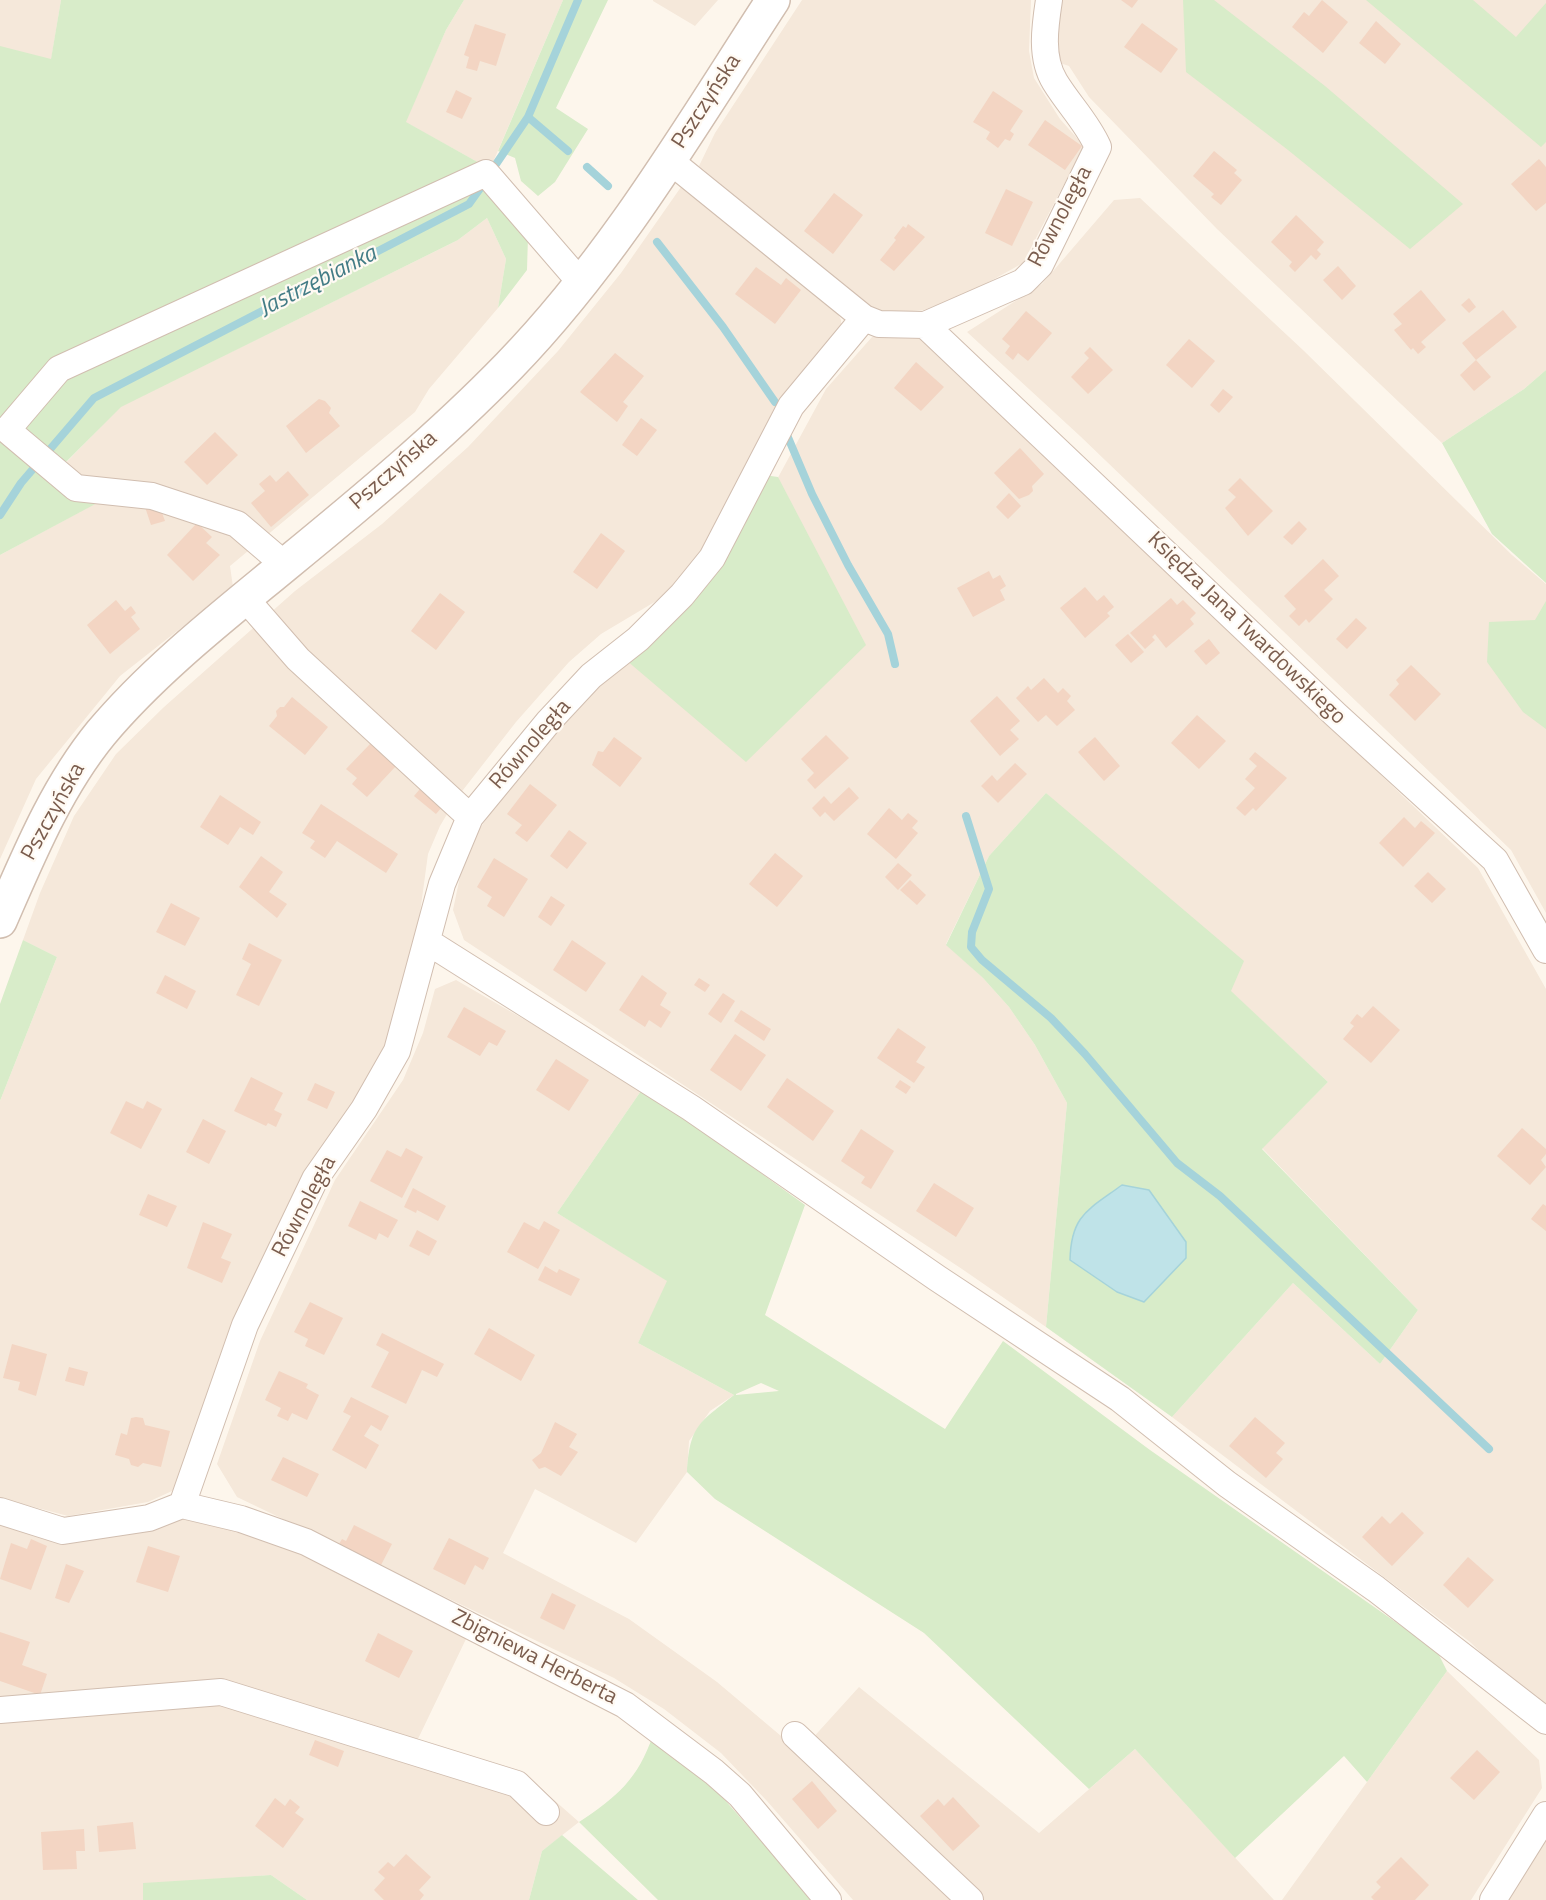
<!DOCTYPE html>
<html>
<head>
<meta charset="utf-8">
<style>
  body { margin:0 }
  canvas { display:block; background:#fdf6ec }
</style>
</head>
<body>
<canvas width="1546" height="1900"></canvas>
<script>
const c = document.querySelector('canvas').getContext('2d');
c.lineJoin = 'round';
function fillPath(path, color) {
  c.fillStyle = color;
  c.fill(path, 'evenodd');
}
function stroke(path, color, width, dash) {
  c.strokeStyle = color;
  c.lineWidth = width;
  c.lineCap = dash ? 'butt' : 'round';
  c.setLineDash(dash || []);
  c.stroke(path);
}
function label(font, color, halo, rows, align = 'center') {
  c.font = font + ' "Titillium Web",sans-serif';
  c.lineWidth = 4.5;
  c.setLineDash([]);
  c.textBaseline = 'middle';
  c.strokeStyle = halo;
  c.fillStyle = color;
  for (const [text, x, y, turn = 0] of rows) {
    c.save();
    c.translate(x, y);
    c.rotate((+turn || 0) * Math.PI / 180);
    c.textAlign = isNaN(turn) ? turn : align;
    if (halo) c.strokeText(text, 0, 0);
    c.fillText(text, 0, 0);
    c.restore();
  }
}
const residential = new Path2D(`
  M0,0H61L51,60L0,47Z
  M464,0H563L490,169L405,122L446,30Z
  M718,0L695,26L653,1V0Z
  M802,0H1031L1029,51L1034,78L1060,119L1084,146L1023,263L969,293L924,310L879,314L699,166L715,133Z
  M1061,0H1546V370L1524,389L1442,443L1217,229L1089,97L1069,66L1060,63L1053,41Z
  M681,187L832,302L841,320V335L716,533L678,588L601,634L569,662L516,722L456,799L440,826L428,854L418,928L392,1031L372,1079L181,1479L172,1491L148,1502L68,1516L0,1498V1101L57,957L23,940L40,893L74,816L116,754L164,707L295,591L382,524L468,447L558,351L621,273Z
  M1140,198L1303,350L1512,555L1546,584V913L1511,850L1080,436L967,332L1042,284L1114,200Z
  M487,218L506,259L498,308L429,389L415,412L230,566L233,587L120,676L36,779L0,859V555L100,501L56,473L120,407L458,240Z
  M872,337L920,339L1055,463L1478,868L1546,989V1716L1470,1642L1172,1417L1293,1283L1380,1364L1418,1310L1262,1148L1328,1082L1230,991L1046,793L989,856L946,944L983,978L1009,1007L1035,1045L1067,1103L1046,1327L962,1269L464,940L453,910L462,867L473,839L487,818L545,745L596,688L710,592L742,544L826,389Z
  M456,980L643,1088L557,1213L668,1281L638,1343L734,1395L710,1411L689,1441L687,1472L636,1543L535,1489L503,1553L629,1619L717,1682L800,1752L859,1687L1039,1833L1135,1749L1274,1900H853L767,1801L721,1753L664,1709L614,1678L237,1497L217,1464L260,1341L335,1180L403,1080L423,1033L435,989Z
  M0,1512L97,1528L196,1518L236,1526L339,1572L466,1639L417,1741L529,1778L579,1822L542,1851L529,1900H307L271,1875L143,1884V1900H0Z
  M1447,1671L1539,1760L1542,1788L1471,1900H1282Z
  M1546,1840V1900H1507L1520,1881Z`);
const green = new Path2D(`
  M61,0H464L446,30L406,122L490,169L528,236L527,270L498,308L506,259L487,218L458,240L121,407L56,472L101,501L0,555V46L51,59Z
  M563,0H608L556,108L588,129L555,182L538,196L521,181L515,158L498,151Z
  M1183,0H1214L1325,86L1463,204L1410,249L1288,150L1186,72Z
  M1366,0H1473L1516,37L1546,3V142L1541,147Z
  M1546,370V583L1492,534L1442,443L1524,389Z
  M764,475L778,477L866,645L746,762L626,660L711,580Z
  M1546,601V729L1523,712L1487,662L1489,622L1535,620Z
  M1046,793L1244,961L1231,991L1328,1082L1262,1149L1418,1310L1380,1364L1293,1283L1172,1417L1046,1327L1067,1103L1035,1045L1009,1007L983,978L946,945L989,856Z
  M23,940L57,957L0,1101V1004Z
  M643,1088L805,1205L765,1315L945,1429L1003,1341L1150,1450L1437,1651L1447,1671L1367,1782L1344,1756L1235,1858L1135,1749L1089,1789L924,1633L715,1499L687,1472C690,1425 699,1423 734,1395L638,1343L667,1281L557,1213ZM761,1383L779,1391L736,1395V1394Z
  M653,1735L709,1782L813,1900H658L579,1822C617,1797 638,1779 653,1735Z
  M562,1835L638,1900H529L542,1851Z
  M271,1875L307,1900H143V1883Z`);
const water = new Path2D(`
  M1122,1185L1149,1190L1186,1242V1258L1144,1302L1117,1292L1070,1260C1071,1215 1088,1210 1122,1185Z`);
const stream = new Path2D(`
  M528,117L568,151
  M587,167L608,186
  M490,173L528,117L578,0
  M657,242L723,327L775,402
  M787,435L812,494L848,565L888,634L895,664
  M0,515L21,483L94,398L469,204L484,183
  M966,816L989,889L972,932L971,947L982,960L1051,1018L1085,1054L1177,1163L1220,1196L1489,1449`);
const building = new Path2D(`
  M1121,0H1138L1132,8Z
  M1322,0L1348,22L1323,53L1292,27L1304,12L1309,16Z
  M1376,21L1401,44L1385,64L1359,43Z
  M1142,23L1178,49L1161,73L1124,47Z
  M475,24L506,34L496,66L480,61L477,71L466,68L469,57L464,55Z
  M456,90L472,98L462,119L446,112Z
  M993,91L1023,111L1010,131L1014,134L1010,141L1005,139L998,148L986,139L990,132L973,122Z
  M1045,120L1082,146L1065,170L1028,145Z
  M1214,151L1237,170L1234,173L1242,180L1221,205L1211,197L1214,194L1193,176Z
  M1539,159L1546,167V203L1536,211L1511,184Z
  M1006,189L1033,202L1012,246L985,233Z
  M834,193L863,215L833,254L804,231Z
  M1296,215L1324,242L1317,250L1321,254L1316,260L1311,255L1295,272L1289,266L1292,262L1271,242Z
  M908,224L925,237L894,271L880,260L896,240L894,238L903,226L906,228Z
  M1338,266L1356,286L1342,300L1323,280Z
  M756,267L781,285L786,278L801,290L775,324L735,294Z
  M1421,290L1446,320L1421,342L1426,347L1418,354L1413,348L1411,350L1394,330L1402,324L1393,314Z
  M1469,298L1476,307L1469,313L1461,305Z
  M1503,310L1517,327L1476,360L1462,343Z
  M1026,311L1052,333L1028,361L1018,353L1013,360L1005,353L1010,346L1002,339Z
  M1189,339L1215,361L1192,388L1166,365Z
  M1090,347L1113,370L1088,394L1071,377L1089,358L1084,353Z
  M615,353L644,376L623,402L628,406L617,422L580,392Z
  M1476,360L1491,377L1474,391L1460,375Z
  M916,362L944,387L921,411L894,388Z
  M1223,389L1233,397L1219,413L1210,405Z
  M319,399L325,401L331,408L329,413L340,426L306,453L286,426Z
  M641,418L657,430L637,456L622,445Z
  M215,432L238,455L207,485L184,462Z
  M1020,448L1044,474L1032,486L1033,491L1029,495L1019,499L994,473Z
  M288,471L309,495L271,527L251,503L265,491L259,484L270,475L276,482Z
  M1240,478L1273,511L1248,536L1225,508L1236,497L1228,490Z
  M1009,493L1021,506L1008,519L996,507Z
  M158,502L165,521L151,525L145,507Z
  M1299,521L1307,529L1292,545L1283,537Z
  M197,523L212,537L206,543L220,555L193,581L167,555Z
  M601,533L625,551L597,589L573,572Z
  M1323,559L1339,576L1324,590L1333,599L1309,623L1306,619L1299,626L1289,616L1296,609L1284,596Z
  M989,571L993,579L1000,575L1006,586L1000,590L1005,600L973,617L957,588Z
  M1085,587L1097,601L1104,595L1114,607L1107,613L1110,616L1085,638L1060,608Z
  M440,593L465,612L436,650L411,631Z
  M1171,598L1177,605L1183,600L1196,613L1190,619L1194,624L1166,648L1155,634L1152,637L1155,640L1145,649L1130,633Z
  M116,600L125,611L131,606L136,613L131,617L140,629L110,654L87,625Z
  M1356,618L1367,628L1347,649L1336,639Z
  M1128,634L1144,652L1131,663L1115,645Z
  M1209,639L1220,653L1206,665L1194,651Z
  M1411,665L1441,694L1415,721L1389,695L1399,684L1396,680Z
  M1044,678L1058,693L1063,688L1071,696L1067,701L1075,710L1057,726L1046,715L1038,722L1016,698L1028,686L1031,690Z
  M997,696L1020,721L1010,730L1019,739L1000,756L970,721Z
  M292,697L328,727L305,755L269,726L277,716L276,711L280,707H284Z
  M1197,715L1226,741L1199,769L1171,743Z
  M826,735L849,758L815,789L807,780L814,773L801,759Z
  M614,737L642,758L620,787L592,765L598,751L603,752Z
  M1095,737L1120,766L1104,781L1078,752Z
  M371,743L396,766L367,797L352,784L357,778L346,769Z
  M1255,752L1287,778L1256,811L1253,808L1245,816L1236,808L1255,788L1245,779L1257,766L1249,759Z
  M1015,763L1027,774L998,803L981,786L992,775L997,781Z
  M425,783L447,801L436,814L414,796Z
  M530,784L557,805L527,842L515,833L522,825L507,814Z
  M849,787L859,798L834,821L825,812L820,817L812,808L824,796L831,804Z
  M220,795L261,822L253,835L240,827L228,845L200,827Z
  M321,804L398,854L386,873L337,841L325,858L310,848L315,841L302,833Z
  M889,808L902,820L908,813L918,821L912,828L918,833L896,859L867,834Z
  M1404,817L1415,828L1421,821L1435,833L1403,867L1379,843Z
  M569,830L587,843L567,869L550,856Z
  M775,853L803,876L777,907L749,884Z
  M261,856L283,872L269,892L287,904L277,918L239,887Z
  M494,858L528,879L504,917L487,906L492,897L477,887Z
  M898,863L912,875L898,890L885,877Z
  M1428,872L1446,889L1432,903L1414,886Z
  M910,880L926,895L917,905L900,890Z
  M551,896L565,905L551,926L538,917Z
  M171,903L200,918L185,946L156,932Z
  M572,940L606,963L586,992L553,970Z
  M249,943L282,960L259,1006L236,995L251,964L242,959Z
  M165,975L196,991L187,1009L156,993Z
  M642,975L667,993L660,1005L671,1012L661,1028L649,1020L645,1027L619,1010Z
  M699,978L710,985L705,992L694,985Z
  M723,993L735,1001L721,1023L708,1014Z
  M1373,1006L1400,1030L1371,1063L1343,1039L1354,1026L1350,1023L1357,1014L1362,1018Z
  M464,1007L506,1031L497,1046L489,1042L480,1056L447,1037Z
  M741,1010L771,1029L764,1041L734,1021Z
  M898,1028L926,1047L916,1062L925,1067L914,1083L877,1058Z
  M735,1034L766,1055L741,1091L710,1070Z
  M556,1059L589,1080L569,1111L536,1090Z
  M251,1077L283,1093L274,1110L282,1114L276,1127L268,1123L266,1126L234,1111Z
  M787,1078L834,1111L813,1141L767,1107Z
  M900,1080L911,1087L906,1094L895,1087Z
  M315,1083L335,1092L327,1109L307,1100Z
  M126,1101L143,1109L147,1101L162,1109L141,1149L110,1133Z
  M203,1119L226,1131L209,1164L186,1152Z
  M1522,1128L1546,1149V1154L1541,1160L1546,1167L1530,1185L1497,1156Z
  M861,1129L894,1151L871,1189L861,1183L865,1177L841,1161Z
  M406,1148L423,1157L402,1198L370,1181L387,1150L401,1157Z
  M934,1183L974,1208L956,1237L916,1211Z
  M413,1188L446,1206L438,1221L417,1210L416,1213L404,1207Z
  M148,1194L177,1206L167,1227L139,1215Z
  M360,1201L398,1220L388,1238L379,1233L376,1240L348,1226Z
  M1543,1204L1546,1206V1231L1531,1219Z
  M544,1221L560,1230L538,1269L507,1252L524,1222L539,1230Z
  M203,1222L232,1234L221,1258L231,1262L222,1283L187,1268Z
  M417,1230L437,1241L429,1256L409,1246Z
  M545,1266L557,1273L559,1269L580,1279L571,1296L538,1280Z
  M310,1302L343,1318L324,1355L305,1346L308,1339L294,1332Z
  M489,1328L535,1355L521,1381L474,1354Z
  M382,1333L444,1364L437,1377L422,1370L406,1404L371,1387L389,1352L376,1345Z
  M12,1344L47,1354L36,1396L18,1390L20,1382L3,1378Z
  M69,1367L88,1372L84,1386L65,1381Z
  M279,1371L308,1384L306,1388L319,1395L307,1420L292,1413L288,1421L277,1416L281,1408L265,1400Z
  M351,1397L389,1416L381,1431L371,1425L364,1436L379,1445L366,1469L332,1450L351,1416L343,1412Z
  M136,1417L143,1418L145,1425L170,1431L161,1467L143,1463L138,1467L131,1465L129,1459L115,1455L121,1433L127,1435L131,1418Z
  M1255,1417L1285,1443L1276,1453L1283,1459L1266,1478L1229,1446Z
  M555,1422L577,1434L569,1447L578,1452L561,1476L545,1467L539,1469L532,1460L541,1453Z
  M283,1457L319,1474L307,1497L271,1480Z
  M1402,1512L1424,1533L1392,1566L1362,1537L1382,1516L1390,1524Z
  M354,1525L392,1544L381,1565L339,1544L342,1539L346,1541Z
  M449,1538L489,1558L483,1570L475,1565L465,1585L433,1569Z
  M31,1539L47,1546L31,1590L0,1579L11,1543L27,1549Z
  M148,1546L180,1556L168,1592L136,1582Z
  M1468,1557L1494,1580L1468,1608L1443,1585Z
  M66,1564L84,1571L69,1603L55,1598Z
  M552,1593L576,1605L564,1630L540,1618Z
  M0,1632L30,1642L22,1665L47,1674L40,1695L0,1681Z
  M378,1633L413,1651L399,1678L365,1661Z
  M315,1740L344,1751L338,1767L309,1755Z
  M1477,1750L1500,1772L1474,1800L1450,1778Z
  M812,1781L837,1811L818,1829L792,1799Z
  M953,1797L980,1826L953,1851L920,1816L938,1799L944,1806Z
  M275,1798L285,1806L290,1799L300,1807L295,1813L304,1819L283,1848L255,1826Z
  M133,1822L136,1849L99,1852L97,1826Z
  M84,1829L85,1851H76L77,1869L43,1870L41,1832Z
  M406,1854L431,1877L419,1890L424,1895L420,1900H384L374,1890L385,1878L378,1872L388,1862L394,1867Z
  M1401,1857L1429,1885L1415,1900H1374L1371,1897L1381,1887L1376,1882Z`);
const minor = new Path2D(`
  M669,160L864,318
  M925,325L1336,715L1495,860L1546,950
  M285,565L237,524L152,496L76,488L7,430L59,369L486,173L582,284
  M244,597L298,659L470,817
  M428,942L691,1108L937,1278L1120,1399L1227,1484L1376,1589L1546,1721
  M182,1505L241,1519L306,1542L625,1705L714,1772L740,1795L828,1900
  M0,1511L63,1531L149,1518L182,1505L245,1325L315,1179L364,1109L397,1051L442,884L470,817L549,721L591,676L638,639L682,595L712,558L791,406L864,318L879,324L925,325L1023,282L1040,265L1098,147C1087,122 1069,105 1055,82C1040,58 1045,26 1049,0
  M0,1710L221,1692L517,1784L546,1812
  M795,1735L970,1900
  M1493,1900L1546,1815`);
const tertiary = new Path2D(`
  M0,921C28,857 56,788 101,733C154,670 222,617 285,565C362,502 440,437 509,366C614,258 691,126 773,0`);
const streetNames = [
  ["Pszczyńska",707,102,-57],
  ["Równoległa",1061,217,-62],
  ["Pszczyńska",394,471,-41],
  ["Księdza Jana Twardowskiego",1246,629,44],
  ["Równoległa",531,745,-49],
  ["Pszczyńska",54,812,-61],
  ["Równoległa",305,1207,-62],
  ["Zbigniewa Herberta",534,1658,27]
];
const waterNames = [
  ["Jastrzębianka",318,282,-27]
];
fillPath(residential, '#f5e8da');
fillPath(green, '#d8ecc9');
fillPath(water, '#bfe3e8');
stroke(water, '#a5d3da', 1.5);
stroke(stream, '#a5d3da', 8);
fillPath(building, '#f3d5c3');
stroke(minor, '#d1beb0', 28);
stroke(tertiary, '#d1beb0', 36);
stroke(minor, '#fff', 26);
stroke(tertiary, '#fff', 33);
label('22px', '#7a5c4d', '#fffaf3', streetNames);
label('italic 24px', '#437c86', '#fffaf3', waterNames);
</script>
</body>
</html>
